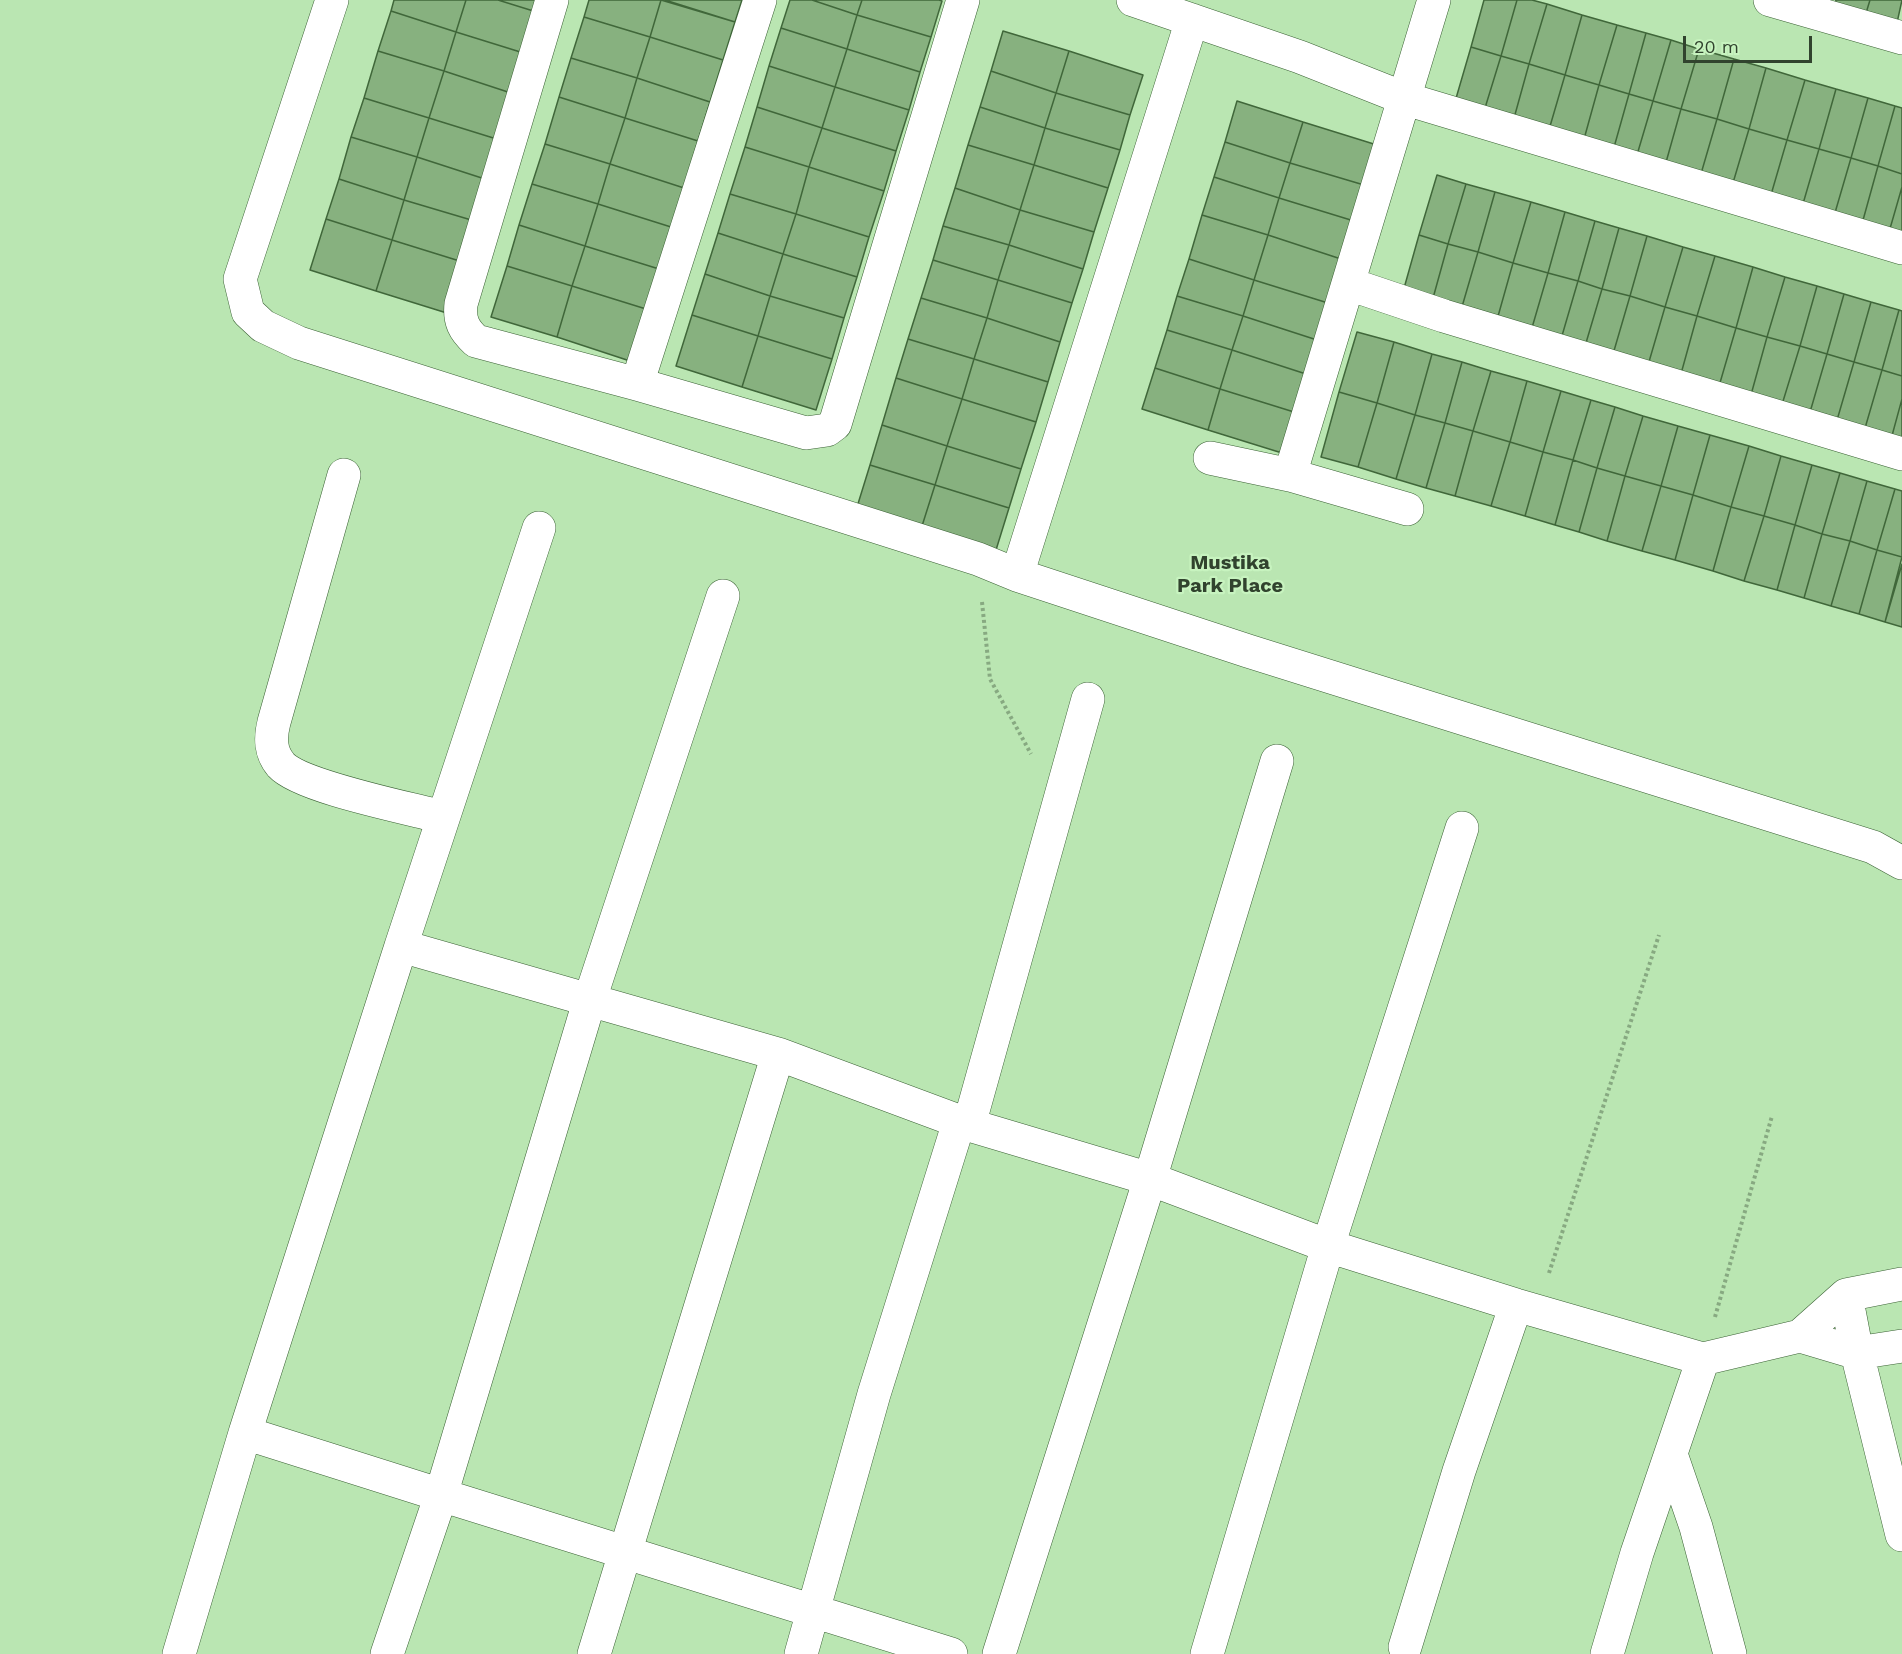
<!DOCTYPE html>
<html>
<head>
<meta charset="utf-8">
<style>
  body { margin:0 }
  #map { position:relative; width:1902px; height:1654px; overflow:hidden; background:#bae6b2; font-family:"Work Sans",sans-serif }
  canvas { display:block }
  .scale { position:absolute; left:1683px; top:36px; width:129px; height:27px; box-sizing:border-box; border:3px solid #31432e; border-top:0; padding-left:8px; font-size:18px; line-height:21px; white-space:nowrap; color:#31432e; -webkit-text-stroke:4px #c7f3bf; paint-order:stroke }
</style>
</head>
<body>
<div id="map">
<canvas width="1902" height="1654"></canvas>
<div class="scale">20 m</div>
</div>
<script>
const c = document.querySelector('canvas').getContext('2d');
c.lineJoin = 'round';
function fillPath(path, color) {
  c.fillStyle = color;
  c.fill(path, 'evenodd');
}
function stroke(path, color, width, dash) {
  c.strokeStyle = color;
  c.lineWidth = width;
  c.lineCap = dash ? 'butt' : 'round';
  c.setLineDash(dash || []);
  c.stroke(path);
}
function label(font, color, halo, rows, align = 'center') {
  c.font = font + ' "Work Sans",sans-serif';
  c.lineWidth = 4.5;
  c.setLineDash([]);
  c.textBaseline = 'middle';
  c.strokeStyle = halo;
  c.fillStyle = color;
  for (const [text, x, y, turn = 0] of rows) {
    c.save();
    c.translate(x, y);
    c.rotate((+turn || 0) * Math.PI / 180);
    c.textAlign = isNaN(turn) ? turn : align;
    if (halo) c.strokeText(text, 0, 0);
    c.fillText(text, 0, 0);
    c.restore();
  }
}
const building = new Path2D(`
  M394,0H466L456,32L391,11Z
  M466,0H498L543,14L530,55L456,32Z
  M498,0H547L543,14Z
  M589,0H661L650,37L584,17Z
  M661,0L735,22L723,60L650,37Z
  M665,0H742L735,22Z
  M790,0H812L857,15L847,49L781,28Z
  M812,0H862L857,15Z
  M862,0H939L942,1L931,37L857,15Z
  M1484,0H1517L1501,56L1471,47Z
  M1517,0H1532L1547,4L1529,64L1501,56Z
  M1836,0H1870L1863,23L1832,13Z
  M1870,0H1902L1895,32L1863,23Z
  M1547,4L1582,15L1565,75L1529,64Z
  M391,11L456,32L444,71L378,51Z
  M857,15L931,37L920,72L847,49Z
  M1582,15L1617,25L1599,85L1565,75Z
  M584,17L650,37L637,78L571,58Z
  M1617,25L1646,33L1629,94L1599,85Z
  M781,28L847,49L835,87L769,66Z
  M1003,31L1069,51L1056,93L991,71Z
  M456,32L530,55L517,95L444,71Z
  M1646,33L1671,40L1653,101L1629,94Z
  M650,37L723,60L710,102L637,78Z
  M1671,40L1699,49L1681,109L1653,101Z
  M1471,47L1501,56L1481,121L1452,112Z
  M847,49L920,72L909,110L835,87Z
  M1699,49L1734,59L1717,119L1681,109Z
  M378,51L444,71L429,118L364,98Z
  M1069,51L1143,75L1130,115L1056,93Z
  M1501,56L1529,64L1511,129L1481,121Z
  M571,58L637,78L625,118L559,97Z
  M1734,59L1766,68L1749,129L1717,119Z
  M1529,64L1565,75L1546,140L1511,129Z
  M769,66L835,87L822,128L757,107Z
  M1766,68L1805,80L1787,140L1749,129Z
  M444,71L517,95L503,141L429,118Z
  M991,71L1056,93L1045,128L980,107Z
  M1565,75L1599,85L1581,150L1546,140Z
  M637,78L710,102L698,141L625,118Z
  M1805,80L1836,89L1819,149L1787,140Z
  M1599,85L1629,94L1611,158L1581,150Z
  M835,87L909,110L896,151L822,128Z
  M1836,89L1868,98L1851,158L1819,149Z
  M1056,93L1130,115L1120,150L1045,128Z
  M1629,94L1653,101L1634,165L1611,158Z
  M559,97L625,118L610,164L545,144Z
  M364,98L429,118L417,157L351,137Z
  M1868,98L1895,106L1878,166L1851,158Z
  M1237,101L1303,122L1290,163L1225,142Z
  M1653,101L1681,109L1663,173L1634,165Z
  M1895,106L1902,108V174L1878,166Z
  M757,107L822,128L809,167L745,147Z
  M980,107L1045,128L1034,165L968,145Z
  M1681,109L1717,119L1698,184L1663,173Z
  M429,118L503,141L491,181L417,157Z
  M625,118L698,141L684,188L610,164Z
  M1717,119L1749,129L1730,193L1698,184Z
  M1303,122L1377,145L1364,185L1290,163Z
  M822,128L896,151L884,191L809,167Z
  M1045,128L1120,150L1108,188L1034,165Z
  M1749,129L1787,140L1768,205L1730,193Z
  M351,137L417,157L404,200L339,179Z
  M1787,140L1819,149L1800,214L1768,205Z
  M1225,142L1290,163L1279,198L1214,177Z
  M545,144L610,164L598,204L532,184Z
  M968,145L1034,165L1020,210L955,188Z
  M745,147L809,167L796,214L730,194Z
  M1819,149L1851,158L1832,223L1800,214Z
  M417,157L491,181L478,222L404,200Z
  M1851,158L1878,166L1860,231L1832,223Z
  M1290,163L1364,185L1354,221L1279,198Z
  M610,164L684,188L671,227L598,204Z
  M1034,165L1108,188L1094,232L1020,210Z
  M1878,166L1902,174V187L1887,239L1860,231Z
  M809,167L884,191L869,237L796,214Z
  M1437,175L1466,184L1448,244L1419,235Z
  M1214,177L1279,198L1268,235L1202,215Z
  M339,179L404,200L392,240L326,219Z
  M532,184L598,204L585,246L519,225Z
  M1466,184L1495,192L1478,252L1448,244Z
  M1902,187V244L1887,239Z
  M955,188L1020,210L1009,245L943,226Z
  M1495,192L1531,202L1513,263L1478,252Z
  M730,194L796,214L783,254L718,233Z
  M1279,198L1354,221L1341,259L1268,235Z
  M404,200L478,222L466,263L392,240Z
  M1531,202L1565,212L1548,273L1513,263Z
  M598,204L671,227L659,269L585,246Z
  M1020,210L1094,232L1083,269L1009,245Z
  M1565,212L1595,221L1578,281L1548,273Z
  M796,214L869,237L857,277L783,254Z
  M1202,215L1268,235L1254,280L1189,259Z
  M326,219L392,240L376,291L310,270Z
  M1595,221L1619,228L1602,289L1578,281Z
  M519,225L585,246L572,286L507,266Z
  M943,226L1009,245L998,280L933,260Z
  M1619,228L1647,236L1630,296L1602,289Z
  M718,233L783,254L770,296L705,274Z
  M1268,235L1341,259L1328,303L1254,280Z
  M1419,235L1448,244L1430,309L1401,299Z
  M1647,236L1683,247L1665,307L1630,296Z
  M392,240L466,263L450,314L376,291Z
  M1448,244L1478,252L1459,317L1430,309Z
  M1009,245L1083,269L1072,303L998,280Z
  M585,246L659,269L646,309L572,286Z
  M1683,247L1715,256L1697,316L1665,307Z
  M1478,252L1513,263L1495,327L1459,317Z
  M783,254L857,277L844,318L770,296Z
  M1715,256L1753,267L1736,328L1697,316Z
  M1189,259L1254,280L1243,316L1177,296Z
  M933,260L998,280L987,318L921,298Z
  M1513,263L1548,273L1529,338L1495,327Z
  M507,266L572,286L557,337L491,317Z
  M1753,267L1785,277L1767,337L1736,328Z
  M1548,273L1578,281L1559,346L1529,338Z
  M705,274L770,296L758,336L692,315Z
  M1785,277L1817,286L1800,346L1767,337Z
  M998,280L1072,303L1060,342L987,318Z
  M1254,280L1328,303L1317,340L1243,316Z
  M1578,281L1602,289L1583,353L1559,346Z
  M572,286L646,309L630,361L557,337Z
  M1817,286L1844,294L1827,354L1800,346Z
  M1602,289L1630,296L1611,361L1583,353Z
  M1844,294L1871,302L1854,362L1827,354Z
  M770,296L844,318L832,359L758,336Z
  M1177,296L1243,316L1232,350L1167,330Z
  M1630,296L1665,307L1646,372L1611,361Z
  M921,298L987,318L974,359L908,339Z
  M1871,302L1899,310L1882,370L1854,362Z
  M1665,307L1697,316L1679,381L1646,372Z
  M1899,310L1902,311V376L1882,370Z
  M692,315L758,336L742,387L676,366Z
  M1243,316L1317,340L1306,374L1232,350Z
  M1697,316L1736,328L1717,393L1679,381Z
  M987,318L1060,342L1048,382L974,359Z
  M1736,328L1767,337L1749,402L1717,393Z
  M1167,330L1232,350L1220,389L1155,368Z
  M1357,332L1394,342L1377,403L1339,392Z
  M758,336L832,359L816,410L742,387Z
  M1767,337L1800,346L1780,411L1749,402Z
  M908,339L974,359L962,399L896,378Z
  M1394,342L1432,354L1415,415L1377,403Z
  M1800,346L1827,354L1808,419L1780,411Z
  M1232,350L1306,374L1294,412L1220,389Z
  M1432,354L1462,362L1445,423L1415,415Z
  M1827,354L1854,362L1835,427L1808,419Z
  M974,359L1048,382L1036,422L962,399Z
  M1462,362L1491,371L1473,431L1445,423Z
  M1854,362L1882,370L1863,435L1835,427Z
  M1155,368L1220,389L1208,430L1142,409Z
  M1882,370L1902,376V399L1890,443L1863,435Z
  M1491,371L1527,381L1510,442L1473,431Z
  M896,378L962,399L947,446L882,425Z
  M1527,381L1561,391L1543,452L1510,442Z
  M1220,389L1294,412L1282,453L1208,430Z
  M1561,391L1591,400L1573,460L1543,452Z
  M1339,392L1377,403L1358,467L1321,457Z
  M962,399L1036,422L1021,469L947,446Z
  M1902,399V446L1890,443Z
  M1591,400L1615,407L1597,468L1573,460Z
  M1377,403L1415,415L1396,479L1358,467Z
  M1615,407L1643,416L1625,476L1597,468Z
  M1415,415L1445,423L1426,488L1396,479Z
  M1643,416L1678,426L1661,486L1625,476Z
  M1445,423L1473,431L1455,496L1426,488Z
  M882,425L947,446L935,485L870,465Z
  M1678,426L1710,435L1693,495L1661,486Z
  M1473,431L1510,442L1491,506L1455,496Z
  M1710,435L1749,446L1731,507L1693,495Z
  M1510,442L1543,452L1525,516L1491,506Z
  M947,446L1021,469L1009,508L935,485Z
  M1749,446L1781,456L1764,516L1731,507Z
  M1543,452L1573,460L1555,525L1525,516Z
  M1781,456L1812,465L1795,525L1764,516Z
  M1573,460L1597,468L1579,532L1555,525Z
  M870,465L935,485L922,526L857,507Z
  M1812,465L1840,473L1822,534L1795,525Z
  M1597,468L1625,476L1607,541L1579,532Z
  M1840,473L1867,481L1850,541L1822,534Z
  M1625,476L1661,486L1642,551L1607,541Z
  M1867,481L1895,489L1877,550L1850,541Z
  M935,485L1009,508L996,550L922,526Z
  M1661,486L1693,495L1675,560L1642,551Z
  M1895,489L1902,491V557L1877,550Z
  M1693,495L1731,507L1713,571L1675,560Z
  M1731,507L1764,516L1744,581L1713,571Z
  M1764,516L1795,525L1777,590L1744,581Z
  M1795,525L1822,534L1804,598L1777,590Z
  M1822,534L1850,541L1831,606L1804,598Z
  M1850,541L1877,550L1859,614L1831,606Z
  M1877,550L1902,557L1885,622L1859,614Z
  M1902,564V627L1885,622Z`);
const path = new Path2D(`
  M982,602L990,679L1031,754
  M1549,1273L1659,935
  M1715,1317L1772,1116`);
const minor = new Path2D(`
  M332,0L240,279L248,312L263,326L299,343L978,559L1017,575L1248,651L1873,847L1902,863
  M552,0L461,304C459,321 464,330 476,341L637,384L806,433L827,430L835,424L963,0
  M1133,0L1300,57L1406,99L1902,248
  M1770,0L1902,38
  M1349,284L1444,316L1902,454
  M637,384L760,0
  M1210,458L1290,475L1434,0
  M344,475L274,722C270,738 270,752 281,765C301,787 409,808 442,817
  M1290,475L1407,509
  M539,528L401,946L778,1054L969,1125
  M1017,575L1192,20
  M723,596L589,1002L441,1495L951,1654
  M1088,699L969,1125L1150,1179L1328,1246L1516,1305L1703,1359L1800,1336L1846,1295L1902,1284
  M1846,1295L1857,1353L1902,1535
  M1800,1336L1857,1353L1902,1346
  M245,1433L401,946
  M1672,1457L1696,1527L1730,1654
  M1405,1647L1459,1471L1516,1305
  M179,1654L245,1433L441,1495L387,1654
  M594,1654L778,1054
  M801,1654L874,1394L959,1122
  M999,1654L1150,1179L1277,761
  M1207,1654L1328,1246L1462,828
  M1607,1654L1637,1553L1703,1359`);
const quarterNames = [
  ["Mustika",1230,563],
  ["Park Place",1230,586]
];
fillPath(building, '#87b17f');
stroke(building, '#40673a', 1.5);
stroke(minor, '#3b6235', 34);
stroke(path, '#87a981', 4, [3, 3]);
stroke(minor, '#fff', 33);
label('bold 20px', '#31432e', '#c7f3bf', quarterNames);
</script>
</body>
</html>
